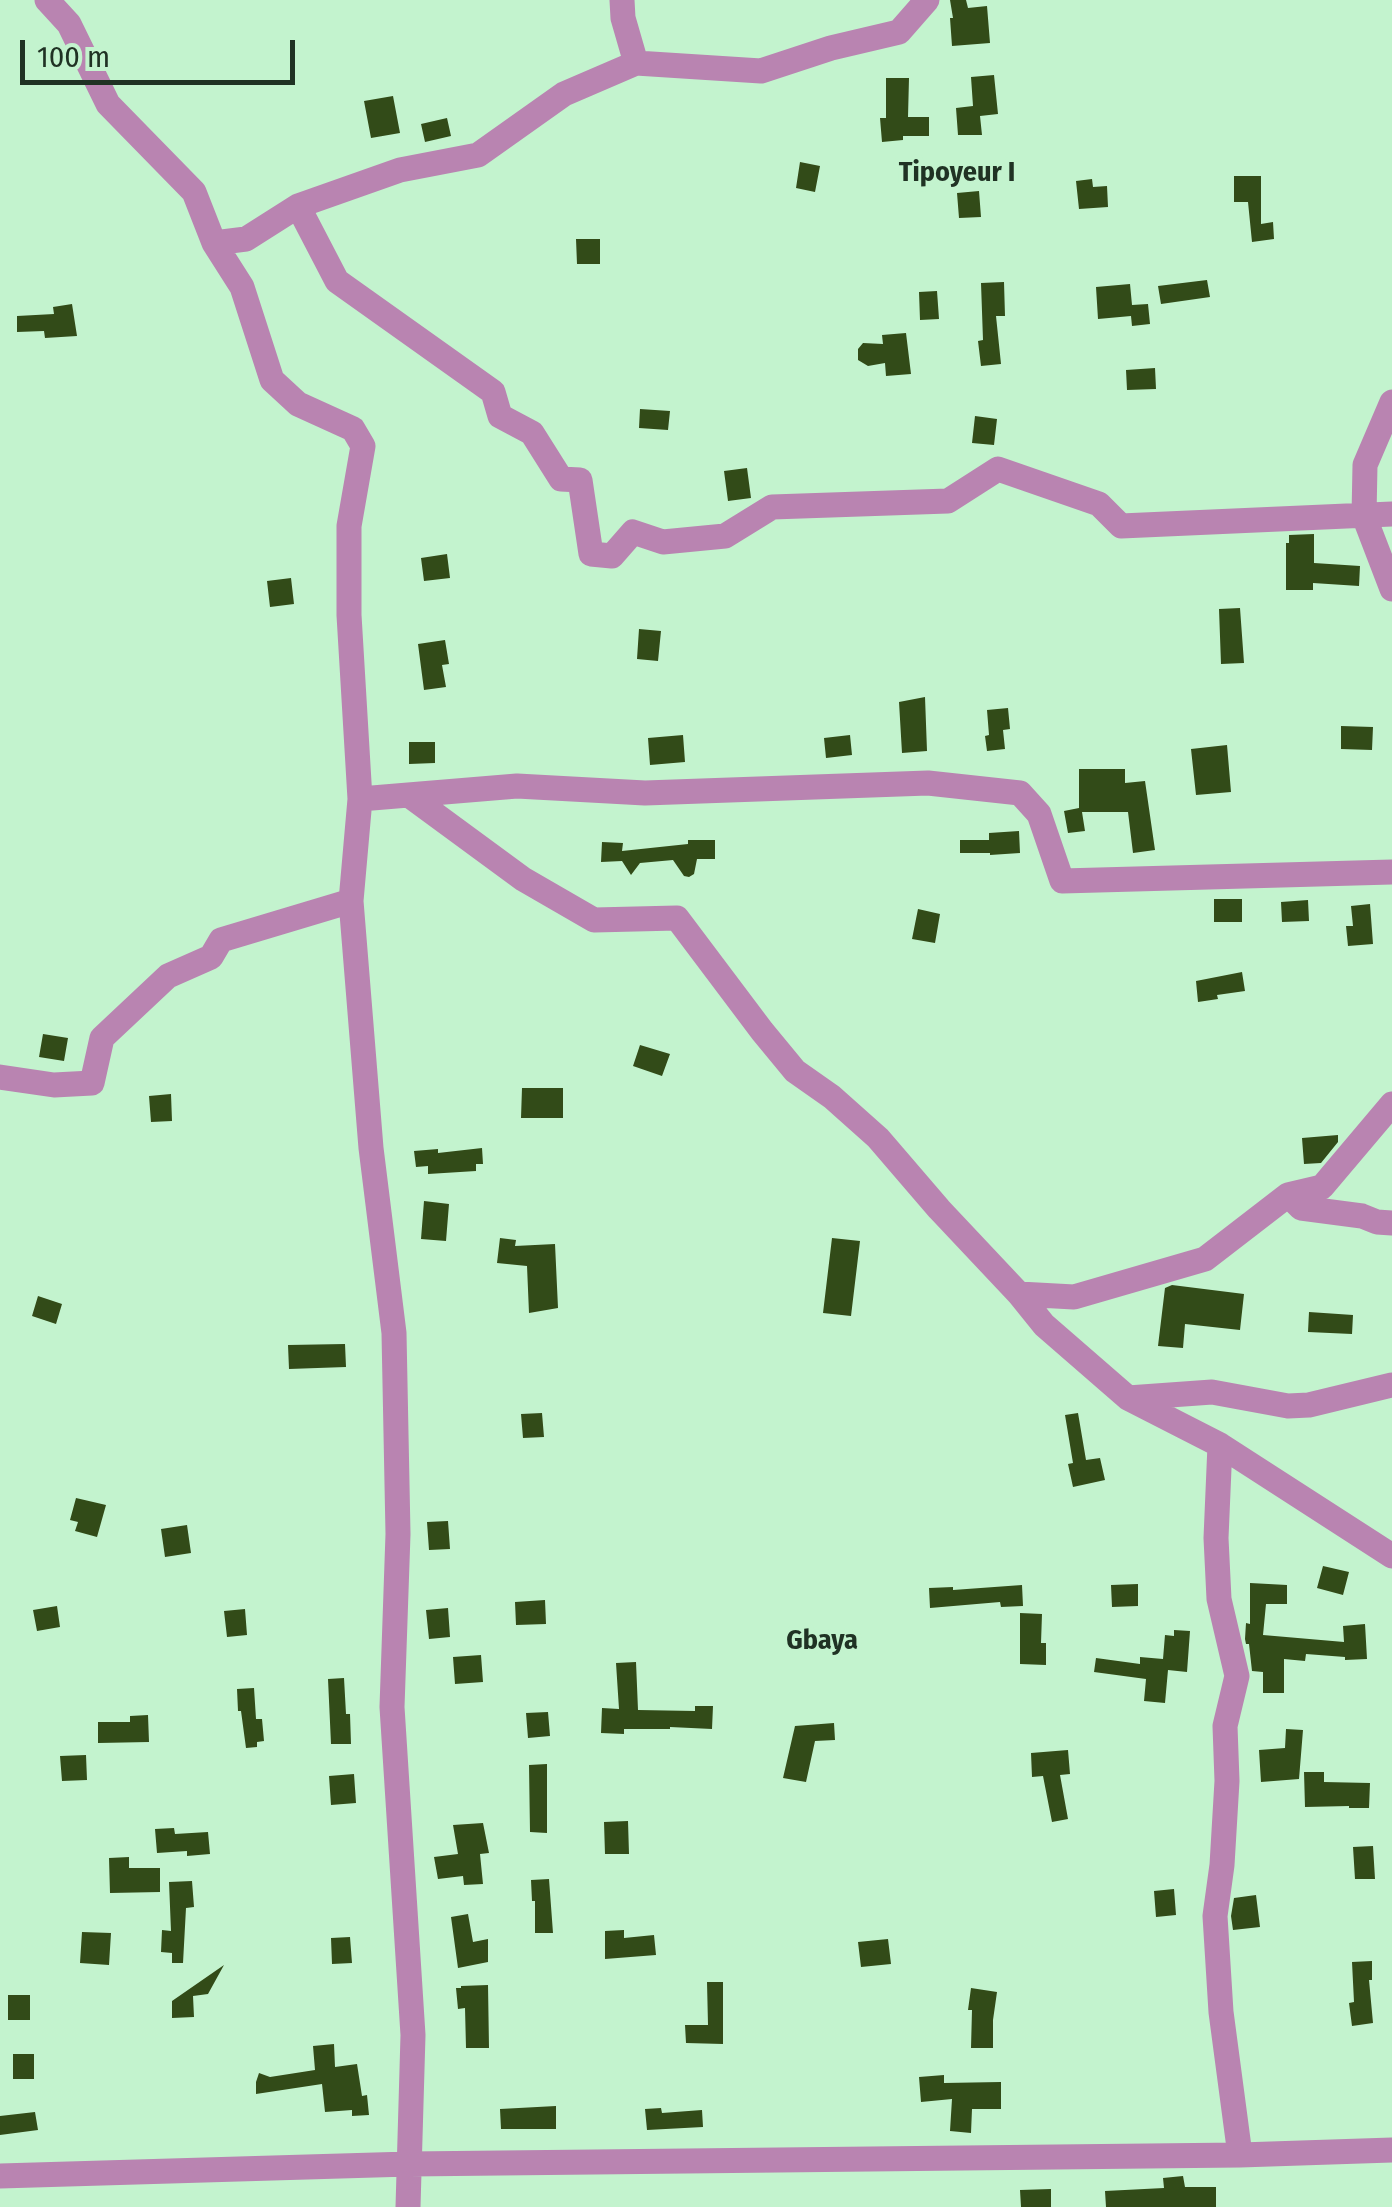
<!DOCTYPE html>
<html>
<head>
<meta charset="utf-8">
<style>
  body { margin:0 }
  #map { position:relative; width:1392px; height:2207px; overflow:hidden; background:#c3f3ce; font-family:"Fira Sans Condensed",sans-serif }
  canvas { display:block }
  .scale { position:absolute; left:20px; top:40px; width:275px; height:45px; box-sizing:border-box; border:5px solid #203224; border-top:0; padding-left:12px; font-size:30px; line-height:35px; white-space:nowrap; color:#203224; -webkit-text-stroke:8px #c3f3ce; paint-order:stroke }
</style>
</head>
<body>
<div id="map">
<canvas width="1392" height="2207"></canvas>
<div class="scale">100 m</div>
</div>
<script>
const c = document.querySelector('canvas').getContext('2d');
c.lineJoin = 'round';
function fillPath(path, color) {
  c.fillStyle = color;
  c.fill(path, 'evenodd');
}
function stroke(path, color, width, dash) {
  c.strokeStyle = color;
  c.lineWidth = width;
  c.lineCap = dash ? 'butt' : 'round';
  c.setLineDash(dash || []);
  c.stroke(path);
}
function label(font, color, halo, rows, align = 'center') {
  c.font = font + ' "Fira Sans Condensed",sans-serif';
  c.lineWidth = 10;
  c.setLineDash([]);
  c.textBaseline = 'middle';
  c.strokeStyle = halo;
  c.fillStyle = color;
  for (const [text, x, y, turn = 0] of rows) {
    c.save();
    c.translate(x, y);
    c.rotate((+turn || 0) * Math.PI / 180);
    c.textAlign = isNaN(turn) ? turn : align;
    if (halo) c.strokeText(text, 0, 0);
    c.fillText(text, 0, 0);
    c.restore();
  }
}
const building = new Path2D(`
  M950,0H966L968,8L987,6L990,43L952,46L950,18H953Z
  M994,75L998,114L980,116L982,135H958L956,108L973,106L971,77Z
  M886,78H909L908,117H929V136H903V140L882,142L880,118H886Z
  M393,96L400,133L371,138L364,101Z
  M447,118L451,136L425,142L421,124Z
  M800,162L820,166L815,192L796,188Z
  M1234,176H1261V224L1273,222L1274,239L1252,242L1248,202H1234Z
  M1092,179L1093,187L1107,186L1108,207L1079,209L1076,181Z
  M979,191L981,217L959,218L957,193Z
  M576,239H600V264H577Z
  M1207,280L1210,297L1161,304L1158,286Z
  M1004,282L1005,316H996L1001,364L981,366L978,341L983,340L981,283Z
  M1130,284L1132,305L1148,304L1150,324L1132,326L1131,316L1098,319L1096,287Z
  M937,291L939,319L920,320L919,292Z
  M72,304L77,336L45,338L44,331L17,332V316L54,314L53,307Z
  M906,333L911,374L886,376L885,363L868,366L858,360V349L863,343L883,344L882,335Z
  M1155,368L1156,389L1127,390L1126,370Z
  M640,409L670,411L668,430L639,428Z
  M975,416L997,419L994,445L972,443Z
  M747,468L751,498L728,501L724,471Z
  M1314,534V563L1360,566L1359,586L1313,583V590H1286V543H1289V535Z
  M447,554L450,578L424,581L421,558Z
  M291,578L294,604L270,607L267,581Z
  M1240,608L1244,663L1221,664L1219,609Z
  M639,629L661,631L658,661L637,659Z
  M445,640L449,664L442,665L446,687L424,690L418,644Z
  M925,697L927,751L902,753L899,702Z
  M1008,708L1010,729L1003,730L1005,749L987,751L985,736L989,735L987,710Z
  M1341,726L1373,727L1372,750L1341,749Z
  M683,735L685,762L650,765L648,738Z
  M850,735L852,755L826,758L824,738Z
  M409,742H435V763L409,764Z
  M1227,745L1231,792L1196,795L1191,749Z
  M1079,769H1125V783L1145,781L1155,850L1133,853L1128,812H1082L1085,831L1068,833L1064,811L1079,808Z
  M1019,831L1020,853L990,855V853H960V840H989V833Z
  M688,840H715V859H697L694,874L689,877L684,876L673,860L640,863L631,875L622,861L601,862L602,842L623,843L622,851L688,844Z
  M1214,899H1242V922H1214Z
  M1308,900L1309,921L1282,922L1281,902Z
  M1370,904L1373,944L1348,946L1346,926H1353L1351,906Z
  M918,909L940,914L935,943L912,939Z
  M1242,972L1245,991L1217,995L1218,999L1198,1002L1196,981Z
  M43,1034L68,1038L64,1061L39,1057Z
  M640,1045L670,1054L662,1076L633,1066Z
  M522,1088H563V1118H521Z
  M171,1094L172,1121L151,1122L149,1096Z
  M1338,1135V1142L1321,1163L1304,1164L1302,1138Z
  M482,1148L483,1164H476V1171L428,1174V1166L416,1167L414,1151L438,1149V1153Z
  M424,1201L449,1204L446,1241L421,1239Z
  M500,1238L516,1240L515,1246L555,1244L558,1308L529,1313L527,1266L497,1263Z
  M832,1238L860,1241L851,1316L823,1313Z
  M1172,1285L1244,1294L1240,1330L1185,1324L1183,1348L1158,1346L1165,1288Z
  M38,1296L62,1304L56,1324L32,1316Z
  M1309,1312L1353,1315L1352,1334L1308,1332Z
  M345,1344L346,1367L289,1369L288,1345Z
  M542,1413L544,1437L523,1438L521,1414Z
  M1078,1413L1086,1460L1100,1458L1105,1480L1073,1487L1068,1464L1073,1463L1065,1415Z
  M76,1498L106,1505L97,1537L75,1531L78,1522L70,1520Z
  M448,1521L450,1549L429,1550L427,1522Z
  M187,1525L191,1553L165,1557L161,1529Z
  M1323,1566L1349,1572L1343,1595L1317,1588Z
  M1250,1583L1287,1585V1604H1266L1263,1635L1344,1642L1343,1626L1365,1624L1367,1659L1345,1660V1657L1306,1654L1305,1661L1284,1659V1693H1263V1672L1252,1671L1249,1644H1246L1245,1639L1246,1623L1250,1624Z
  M1138,1584V1606L1112,1607L1111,1585Z
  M1022,1585L1023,1606L1001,1607L1000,1602L930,1608L929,1588L953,1587V1590Z
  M545,1600L546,1624L516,1625L515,1602Z
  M57,1606L60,1627L37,1631L33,1610Z
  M448,1608L450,1637L429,1639L426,1610Z
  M245,1609L247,1635L227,1637L224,1611Z
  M1020,1613L1042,1614L1041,1643H1046V1665L1020,1664Z
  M1174,1630L1190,1631L1187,1672L1168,1670L1165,1703L1144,1701L1146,1679L1094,1672L1096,1658L1140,1664V1657L1163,1659L1165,1635L1174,1636Z
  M481,1655L483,1682L455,1684L453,1657Z
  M636,1662L638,1710L695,1711V1706H713L712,1729L670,1727V1729H624V1734L601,1733L602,1708L619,1709L616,1663Z
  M344,1678L346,1714H350L351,1744H331L328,1679Z
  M254,1688L256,1719H262L264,1741L257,1742V1747L246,1748L241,1711H238L237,1689Z
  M548,1712L550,1736L528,1738L526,1713Z
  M148,1715L149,1742L98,1743V1722H130V1716Z
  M834,1723L835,1740L815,1741L806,1782L783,1778L795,1726Z
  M1286,1729L1303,1730L1299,1779L1261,1782L1259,1750L1285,1748Z
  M1068,1750L1070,1774L1060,1775L1068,1819L1052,1822L1043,1776L1032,1777L1031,1753Z
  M86,1755L87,1780L62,1781L60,1756Z
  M547,1764V1833L530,1832L529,1765Z
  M1304,1772H1324V1782L1370,1783L1369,1808H1349V1806L1305,1807Z
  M354,1774L356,1803L331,1805L329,1776Z
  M628,1821L629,1854H605L604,1822Z
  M483,1823L489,1853L480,1854L483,1884L464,1885L463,1876L438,1879L434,1857L458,1854L453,1825Z
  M174,1828L175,1834L208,1832L210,1854L187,1856V1851L157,1853L155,1829Z
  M1373,1846L1375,1879H1355L1353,1847Z
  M129,1857V1868H160V1892L110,1893L109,1858Z
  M549,1879L553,1933H535V1901H532L531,1880Z
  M192,1881L194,1907L186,1908L183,1963H172V1953L161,1952L162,1930L171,1931L169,1882Z
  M1174,1889L1176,1915L1156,1917L1154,1891Z
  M1256,1895L1260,1927L1233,1930L1231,1916L1234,1898Z
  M468,1914L473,1942L488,1939V1962L458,1968L451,1917Z
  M624,1930V1938L654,1935L656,1955L605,1959V1931Z
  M82,1932L111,1933L109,1965L80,1963Z
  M350,1937L352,1963L332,1964L331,1938Z
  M888,1939L891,1964L861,1967L858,1942Z
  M1372,1961V1980H1369L1373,2023L1352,2026L1349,2003L1354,2002L1352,1962Z
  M224,1965L208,1994L193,1996L194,2017L172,2018V2001Z
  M707,1982H723V2044L686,2043L685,2025H708Z
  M488,1985L489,2048H466L465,2008L458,2009L456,1988H461V1986Z
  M971,1988L997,1992L993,2020V2048H971L972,2010H968Z
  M8,1995H30V2020H8Z
  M334,2044L335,2067L357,2064L362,2096L367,2095L369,2115L352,2116V2110L325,2112L322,2084L256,2094V2082L259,2073L270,2077L315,2070L313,2046Z
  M13,2054H34V2079H13Z
  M944,2075V2083L1001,2082V2109H972L971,2133L950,2131L952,2099L921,2102L919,2077Z
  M556,2106V2129H501L500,2109Z
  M661,2108L662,2113L702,2110L703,2127L647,2130L645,2109Z
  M35,2112L38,2130L0,2135V2116Z
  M1183,2176L1185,2187H1216V2207H1106L1105,2191L1164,2188L1163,2178Z
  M1051,2189V2207H1021L1020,2190Z`);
const minor = new Path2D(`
  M47,0L69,24L108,104L194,192L214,243L242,287L272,380L298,404L353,429L363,446L349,526V615L360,799L351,901L371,1148L394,1333L398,1534L392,1707L413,2035L408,2207
  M622,0L623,18L636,63
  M298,206L337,281L493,392L500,416L532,433L561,479L580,480L591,554L612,556L633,532L663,542L725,536L772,507L948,501L998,469L1099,504L1121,526L1392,514
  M214,243L246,239L298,206L400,170L478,155L564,94L636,63L761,71L831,48L899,32L927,0
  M1392,402L1365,465L1364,516L1392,589
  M410,796L523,879L594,920L677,918L762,1031L795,1071L832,1097L878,1138L939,1209L1019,1294L1044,1325L1128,1398L1220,1445L1392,1556
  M360,799L517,786L645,793L928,783L1020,793L1039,814L1062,881L1392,872
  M0,1077L54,1085L92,1083L102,1038L168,976L211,957L221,940L351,901
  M1288,1195L1301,1208L1362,1216L1377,1222L1392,1223
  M1019,1294L1074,1297L1205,1259L1288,1195L1322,1187L1392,1104
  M1128,1398L1212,1392L1288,1406L1309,1405L1392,1385
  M1220,1445L1216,1538L1219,1599L1237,1676L1225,1726L1227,1781L1222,1865L1215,1916L1221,2012L1240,2155
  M0,2176L409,2164L1240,2155L1392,2150`);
const neighbourhoodNames = [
  ["Tipoyeur I",957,173],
  ["Gbaya",822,1641]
];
fillPath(building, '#324b18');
stroke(minor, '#b984b1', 25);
label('bold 28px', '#203224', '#c3f3ce', neighbourhoodNames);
</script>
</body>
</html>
